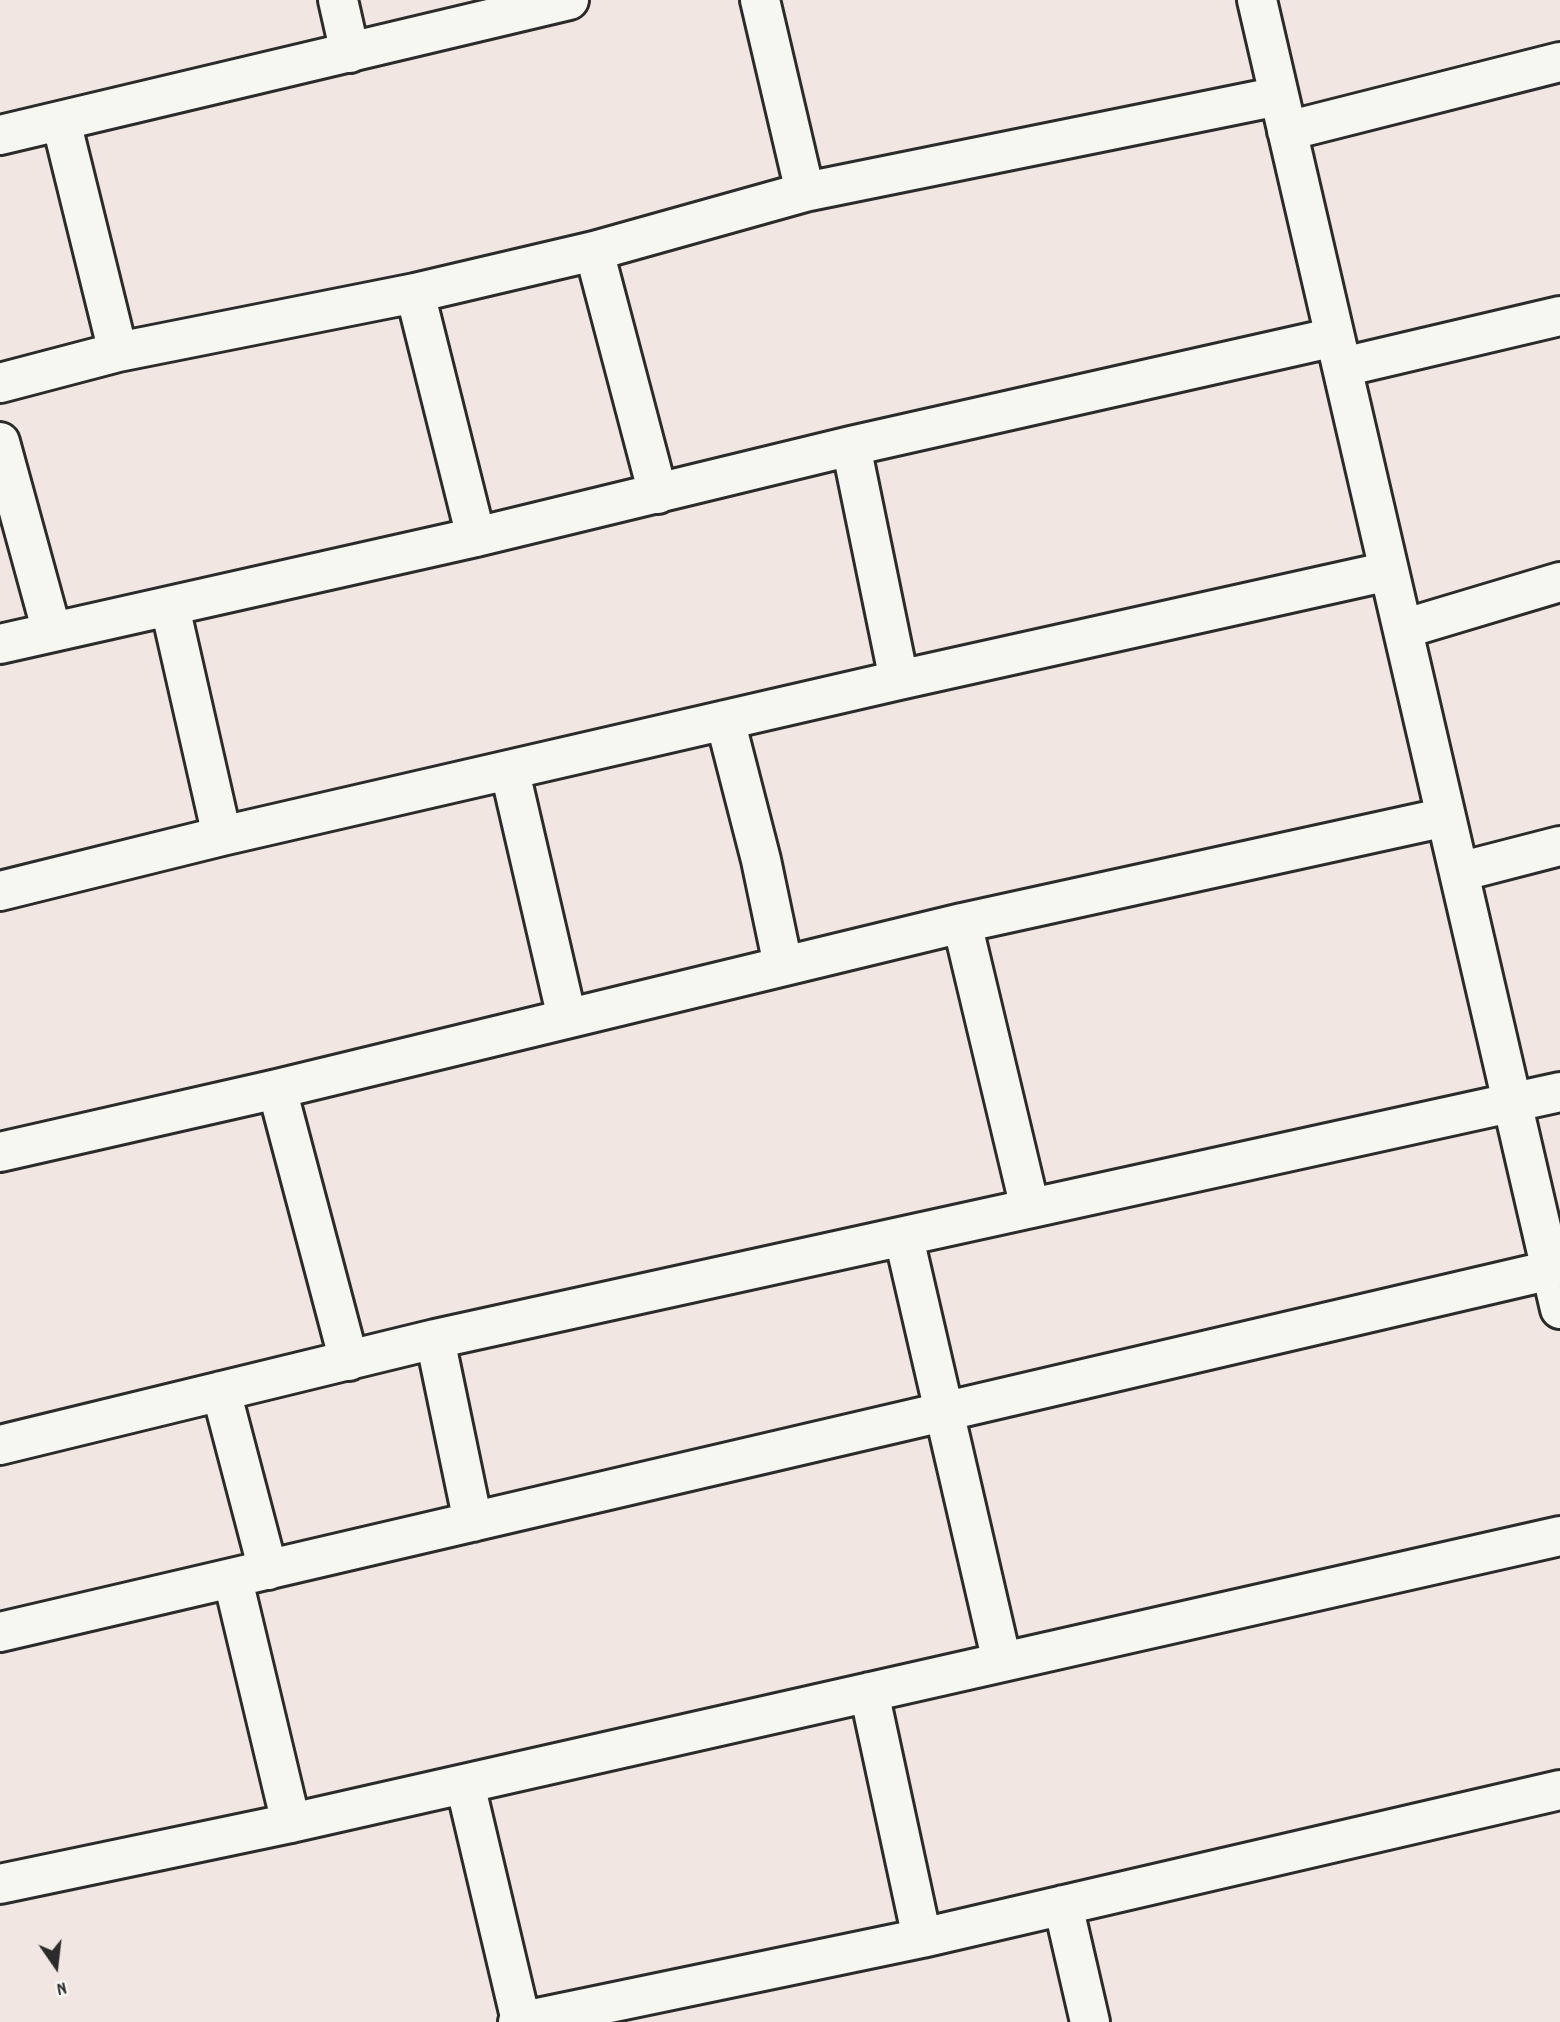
<!DOCTYPE html>
<html>
<head>
<meta charset="utf-8">
<style>
  body { margin:0 }
  #map { position:relative; width:1560px; height:2022px; overflow:hidden; background:#f1e6e1; font-family:Dekko,sans-serif }
  canvas { display:block }
  .north { position:absolute; left:21px; top:1931px; width:70px; height:70px; -webkit-text-stroke:5px #f6f6f2; paint-order:stroke; rotate:166deg; font-size:19px; font-weight:700; line-height:28px; text-align:center; color:#2b2b2b }
  .north::after { content:''; display:block; margin:auto; width:24px; height:32px; background:#2b2b2b; clip-path:polygon(50% 0,100% 100%,50% 72%,0 100%) }
</style>
</head>
<body>
<div id="map">
<canvas width="1560" height="2022"></canvas>
<div class="north">N</div>
</div>
<script>
const c = document.querySelector('canvas').getContext('2d');
c.lineJoin = 'round';
function stroke(path, color, width, dash) {
  c.strokeStyle = color;
  c.lineWidth = width;
  c.lineCap = dash ? 'butt' : 'round';
  c.setLineDash(dash || []);
  c.stroke(path);
}
const minor = new Path2D(`
  M338,0L350,53
  M760,0L805,192
  M1257,0L1560,1309
  M61,121L118,352
  M1287,131L1560,62
  M0,135L569,0
  M594,251L658,494
  M415,293L476,537
  M1343,367L1560,316
  M0,383L118,352L415,293L594,251L805,192L1279,96
  M0,442L52,632
  M851,446L899,680
  M170,607L222,836
  M1403,629L1560,582
  M0,644L476,537L851,446L1335,337
  M725,720L761,860L783,965
  M510,772L567,1018
  M1459,872L1560,846
  M0,891L222,836L899,680L1389,571
  M962,923L1030,1208
  M277,1089L349,1361
  M0,1152L277,1089L962,923L1446,817
  M904,1238L1002,1662
  M435,1339L473,1522
  M221,1391L268,1570
  M0,1445L435,1339L1560,1092
  M233,1580L291,1823
  M0,1632L1551,1270
  M869,1692L922,1938
  M465,1784L521,2021
  M0,1884L291,1823L1560,1536
  M1063,1905L1090,2022
  M518,2022L922,1938L1560,1790`);
stroke(minor, '#2b2b2b', 44);
stroke(minor, '#f6f6f2', 38);
</script>
</body>
</html>
